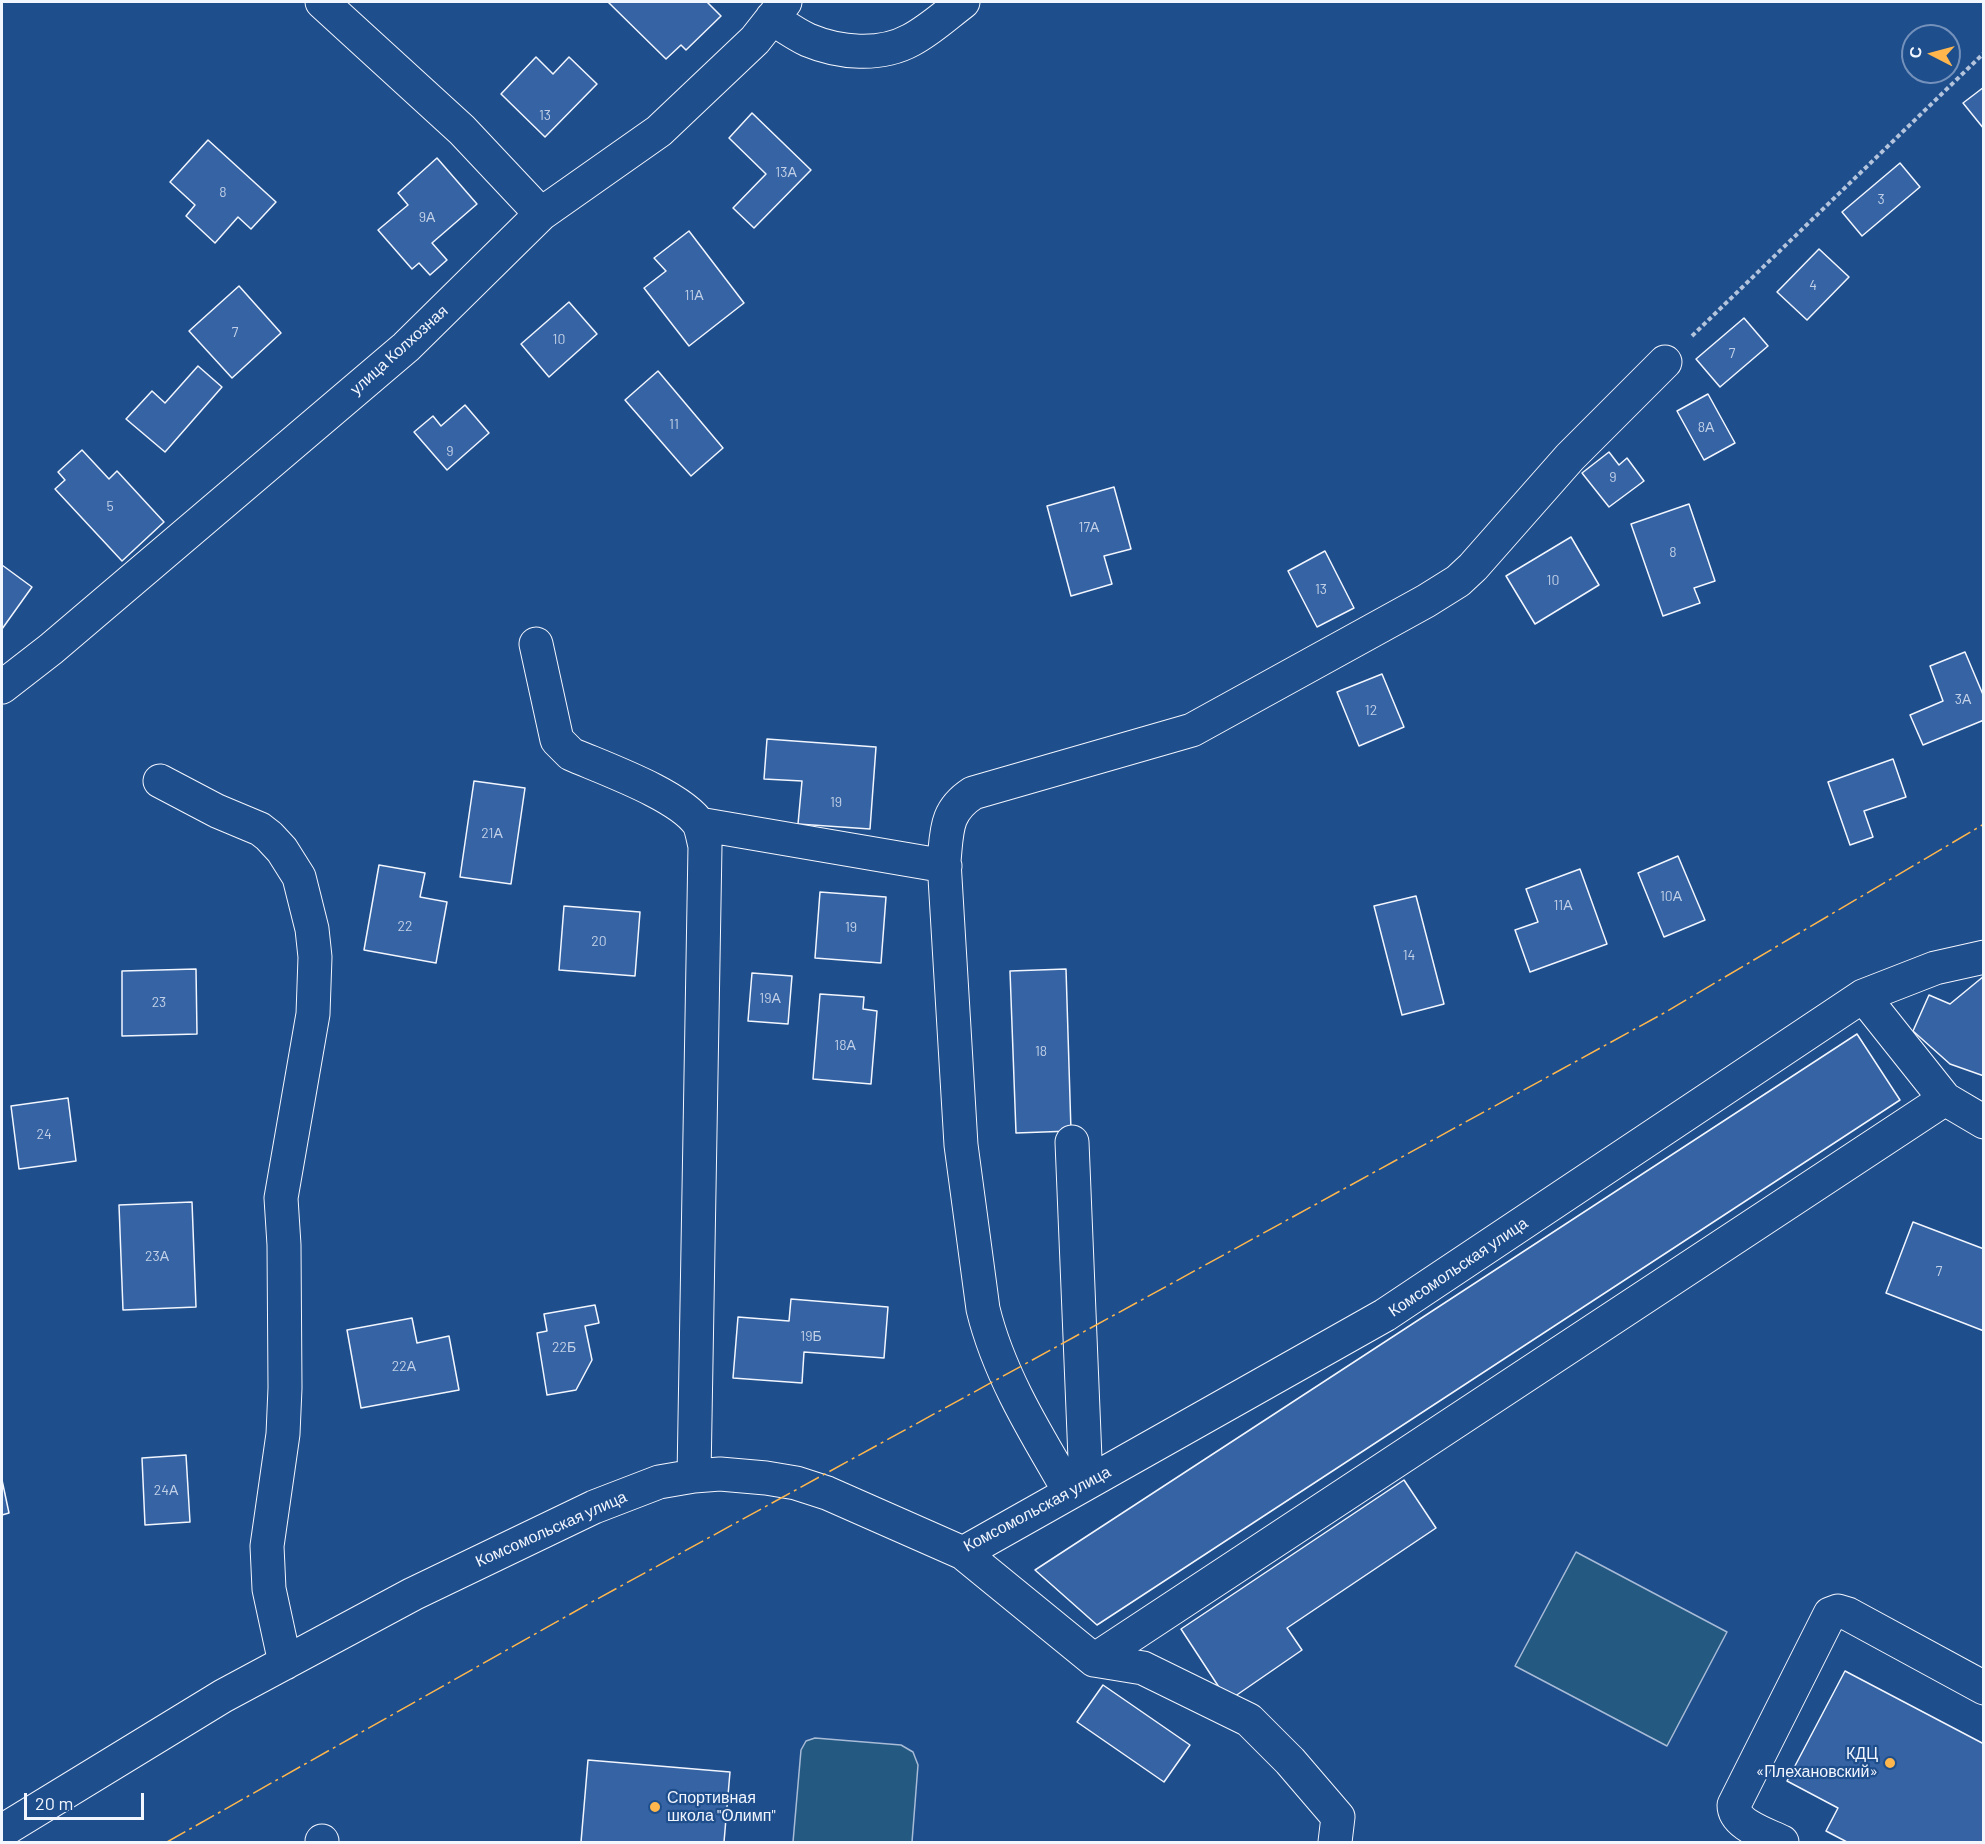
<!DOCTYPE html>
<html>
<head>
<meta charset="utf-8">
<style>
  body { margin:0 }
  #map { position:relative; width:1985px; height:1844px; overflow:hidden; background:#1f4e8c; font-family:Barlow,sans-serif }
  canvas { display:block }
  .frame { position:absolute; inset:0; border:3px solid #f2f6ff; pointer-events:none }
  .north { position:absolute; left:1901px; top:24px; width:60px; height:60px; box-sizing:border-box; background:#1f4e8c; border:2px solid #7391ba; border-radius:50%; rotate:276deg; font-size:16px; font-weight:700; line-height:24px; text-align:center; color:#f2f6ff }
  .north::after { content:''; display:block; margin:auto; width:21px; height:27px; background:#ffb74d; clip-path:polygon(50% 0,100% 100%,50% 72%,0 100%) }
  .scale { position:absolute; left:24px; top:1793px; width:120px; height:27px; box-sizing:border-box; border:3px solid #f2f6ff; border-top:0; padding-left:8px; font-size:18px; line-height:21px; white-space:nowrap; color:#f2f6ff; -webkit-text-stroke:4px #1f4e8c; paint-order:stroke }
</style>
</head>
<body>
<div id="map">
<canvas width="1985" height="1844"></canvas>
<div class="frame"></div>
<div class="north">С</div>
<div class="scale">20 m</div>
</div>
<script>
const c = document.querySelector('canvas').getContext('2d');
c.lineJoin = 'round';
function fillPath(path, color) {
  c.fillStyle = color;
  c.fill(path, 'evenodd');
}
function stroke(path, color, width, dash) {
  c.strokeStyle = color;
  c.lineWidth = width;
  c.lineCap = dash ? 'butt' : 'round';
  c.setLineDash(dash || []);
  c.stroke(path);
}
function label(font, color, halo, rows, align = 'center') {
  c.font = font + ' Barlow,sans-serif';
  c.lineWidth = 4.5;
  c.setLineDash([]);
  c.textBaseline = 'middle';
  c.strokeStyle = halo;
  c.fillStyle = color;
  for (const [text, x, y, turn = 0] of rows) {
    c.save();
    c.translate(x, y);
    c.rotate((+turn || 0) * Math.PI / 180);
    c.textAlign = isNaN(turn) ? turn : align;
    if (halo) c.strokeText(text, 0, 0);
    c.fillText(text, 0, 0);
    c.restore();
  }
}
const green = new Path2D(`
  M1576,1552L1727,1632L1667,1746L1515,1666Z
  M815,1738L901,1745L913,1752L918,1765L912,1842H793L801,1750L806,1741Z`);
const building = new Path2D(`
  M608,2H707L721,16L686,50L681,45L666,59Z
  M536,57L553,74L569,57L597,84L545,137L501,94Z
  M1984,87V129L1963,103Z
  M752,113L811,170L754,228L733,208L766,174L729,138Z
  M208,140L276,202L251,229L238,217L215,243L186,216L195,205L170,182Z
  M437,158L477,204L432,243L447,260L430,275L419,263L412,269L378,230L408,205L398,193Z
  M1900,163L1920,187L1862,236L1842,212Z
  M689,231L744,303L689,346L644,288L666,271L654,258Z
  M1819,249L1849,277L1807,320L1777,292Z
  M239,286L281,333L232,378L189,331Z
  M569,302L597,334L549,377L521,344Z
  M1744,318L1768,346L1720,387L1696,359Z
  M198,366L222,387L165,452L126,419L152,391L165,403Z
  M658,371L723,448L691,476L625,400Z
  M1708,394L1735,443L1704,460L1677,411Z
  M465,405L489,433L447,470L414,432L433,416L441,426Z
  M82,450L109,479L117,471L164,522L122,561L55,489L65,480L58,472Z
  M1609,452L1619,465L1627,458L1644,481L1609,507L1582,473Z
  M1114,487L1131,549L1104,556L1112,584L1071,596L1047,506Z
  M1689,504L1715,581L1694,588L1700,603L1663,616L1631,524Z
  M1571,537L1599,585L1535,624L1506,576Z
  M1325,551L1354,608L1317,627L1288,571Z
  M2,565L32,587L2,629Z
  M1965,652L1984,697V720L1923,745L1910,715L1943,701L1930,666Z
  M1382,674L1404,727L1359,746L1337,692Z
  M767,739L876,747L870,829L798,824L802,781L764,779Z
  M1893,759L1906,797L1864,811L1873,837L1850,845L1828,782Z
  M474,781L525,788L511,884L460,877Z
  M1678,856L1705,920L1664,937L1638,873Z
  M379,865L425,873L420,897L447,902L436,963L364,950Z
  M1580,869L1607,944L1530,972L1515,930L1538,922L1526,889Z
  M820,892L886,897L881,963L815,958Z
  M1416,896L1444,1004L1402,1015L1374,906Z
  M564,906L640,912L635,976L559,970Z
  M196,969L197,1034L122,1036V971Z
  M1066,969L1071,1131L1016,1133L1010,971Z
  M752,973L792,976L788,1024L748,1021Z
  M1984,976V1076L1950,1064L1913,1031L1929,995L1950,1004Z
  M820,994L864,997L863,1009L877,1011L871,1084L813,1079Z
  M1857,1034L1900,1100L1097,1625L1035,1570Z
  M68,1098L76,1161L19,1169L11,1106Z
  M192,1202L196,1307L123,1310L119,1205Z
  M1913,1222L1984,1249V1331L1886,1293Z
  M791,1299L888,1307L884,1358L804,1352L802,1383L733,1378L738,1317L789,1321Z
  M595,1305L599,1323L585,1326L592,1360L576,1390L547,1395L537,1333L547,1331L544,1314Z
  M412,1318L417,1343L449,1336L459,1390L361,1408L347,1330Z
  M186,1455L190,1522L145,1525L142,1458Z
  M2,1480L9,1513L2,1515Z
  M1404,1480L1436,1528L1287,1628L1302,1650L1228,1701L1181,1629Z
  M1845,1671L1984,1744V1842H1847L1826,1831L1838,1808L1787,1781Z
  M1103,1685L1190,1745L1164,1782L1077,1722Z
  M588,1760L730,1772L724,1842H581Z`);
const path = new Path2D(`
  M1692,336L1984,53`);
const minor = new Path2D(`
  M322,2L462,130L541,214
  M772,18C784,26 795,34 808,40C839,53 880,57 911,40C930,30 946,15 963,2
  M536,644L557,740L571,754C603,768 680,795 699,824C702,830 703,839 705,846L694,1476
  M2,687L51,649L406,347L541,214L659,131L755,40L785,2
  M160,781L217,811L260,829L269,836L282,850L299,877L312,929L315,957L313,1014L281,1198L284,1245L285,1388L283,1434L267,1546L269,1589L285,1663
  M699,824L945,866
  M1863,996L1945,1099L1984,1122
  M1072,1142L1086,1483
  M1070,1492C1036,1434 999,1375 983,1309L961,1145L944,861C947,831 945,811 973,793L1192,730L1426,601L1458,581L1473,567L1570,457L1665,362
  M963,1553L1385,1315L1863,996L1935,968L1984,957
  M1094,1660L1945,1099
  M2,1831L223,1696L413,1594L594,1507L659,1482L694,1476L720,1474L766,1478L796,1483L827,1493L963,1553L1094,1660L1143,1668L1249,1720L1290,1761L1338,1817L1335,1842
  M322,1842V1841
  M1782,1842C1766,1834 1734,1825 1734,1805L1830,1614L1838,1611L1848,1614L1984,1688`);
const power = new Path2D(`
  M167,1842L590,1603L1664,1013L1984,824`);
const markers = [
  [1890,1763,6,"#ffb74d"],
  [655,1807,6,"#ffb74d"]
];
const numberNames = [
  ["13",545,115],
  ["13А",786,172],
  ["8",223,192],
  ["3",1881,199],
  ["9А",427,217],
  ["4",1813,285],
  ["11А",694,295],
  ["7",235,332],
  ["10",559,339],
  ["7",1732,353],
  ["11",674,424],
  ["8А",1706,427],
  ["9",450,451],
  ["9",1613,477],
  ["5",110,506],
  ["17А",1089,527],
  ["8",1673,552],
  ["10",1553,580],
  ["13",1321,589],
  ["3А",1963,699],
  ["12",1371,710],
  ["19",836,802],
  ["21А",492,833],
  ["10А",1671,896],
  ["11А",1563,905],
  ["22",405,926],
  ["19",851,927],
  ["20",599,941],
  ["14",1409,955],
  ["19А",770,998],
  ["23",159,1002],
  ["18А",845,1045],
  ["18",1041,1051],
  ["24",44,1134],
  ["23А",157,1256],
  ["7",1939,1271],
  ["19Б",811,1336],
  ["22Б",564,1347],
  ["22А",404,1366],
  ["24А",166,1490]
];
const streetNames = [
  ["улица Колхозная",399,350,-42],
  ["Комсомольская улица",1458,1267,-34],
  ["Комсомольская улица",1037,1509,-28],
  ["Комсомольская улица",551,1529,-24]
];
const poiNames = [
  ["КДЦ",1878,1754],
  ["«Плехановский»",1878,1772],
  ["Спортивная",667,1798,"left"],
  ["школа \"Олимп\"",667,1816,"left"]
];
fillPath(green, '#245a82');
stroke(green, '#a8bbd7', 1.5);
fillPath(building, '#3563a3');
stroke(building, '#f2f6ff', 1.5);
stroke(minor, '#f2f6ff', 35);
stroke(path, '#b3c4dc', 4, [4.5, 3]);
stroke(minor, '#1f4e8c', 33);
stroke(power, '#ffb74d', 1.5, [21, 4.5, 3, 4.5]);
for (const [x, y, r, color] of markers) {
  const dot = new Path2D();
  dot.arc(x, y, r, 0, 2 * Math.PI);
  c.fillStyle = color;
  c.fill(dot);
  stroke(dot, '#1f4e8c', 2);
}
label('14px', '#c3d1e8', null, numberNames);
label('16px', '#f2f6ff', '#1f4e8c', streetNames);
label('16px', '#f2f6ff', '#1f4e8c', poiNames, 'right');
</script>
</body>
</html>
